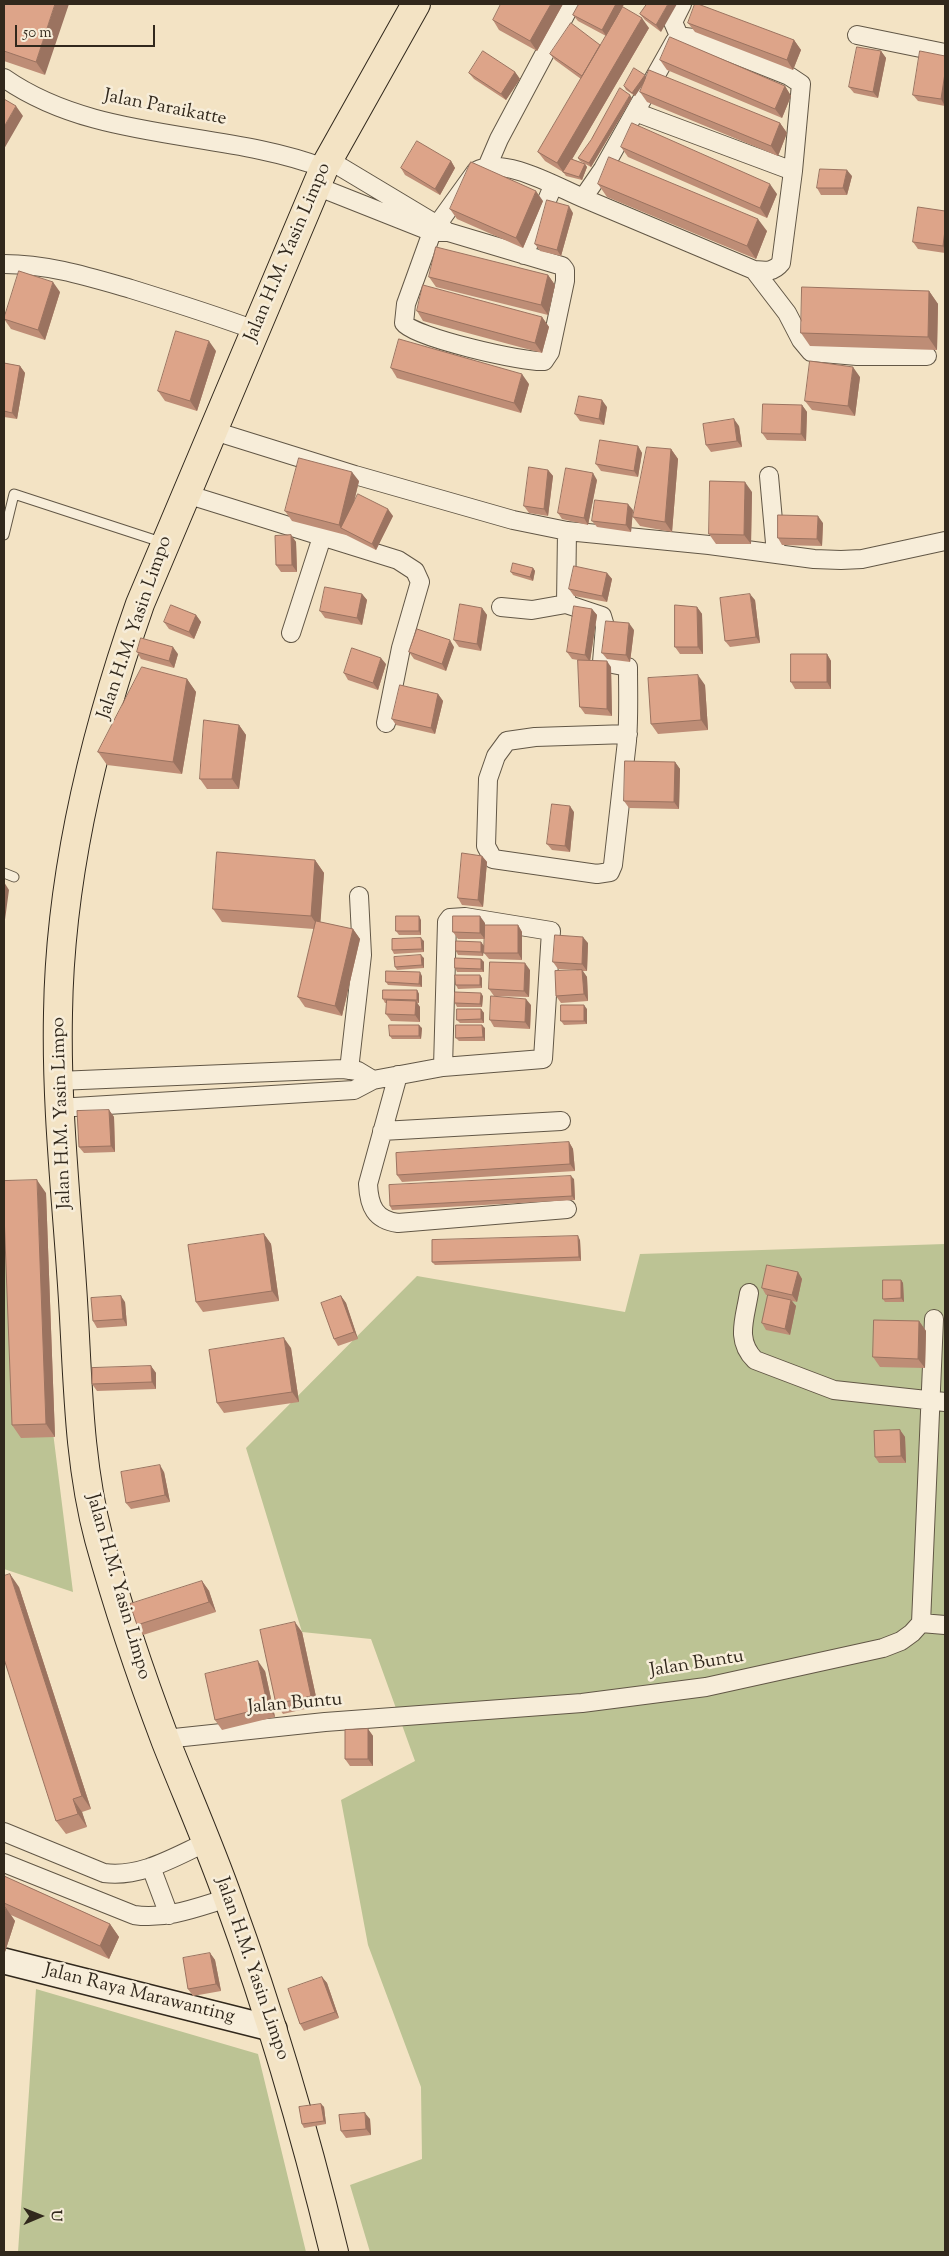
<!DOCTYPE html>
<html>
<head>
<meta charset="utf-8">
<style>
  body { margin:0 }
  #map { position:relative; width:949px; height:2256px; overflow:hidden; background:#f3e3c4; font-family:"Sorts Mill Goudy",serif }
  canvas { display:block }
  .frame { position:absolute; inset:0; border:5px solid #31281c; pointer-events:none }
  .north { position:absolute; left:15px; top:2191px; width:50px; height:50px; -webkit-text-stroke:4px #f7edd9; paint-order:stroke; rotate:89deg; font-size:14px; font-weight:700; line-height:20px; text-align:center; color:#31281c }
  .north::after { content:''; display:block; margin:auto; width:18px; height:22px; background:#31281c; clip-path:polygon(50% 0,100% 100%,50% 72%,0 100%) }
  .scale { position:absolute; left:15px; top:25px; width:140px; height:22px; box-sizing:border-box; border:2px solid #31281c; border-top:0; padding-left:6px; font-size:15px; line-height:18px; white-space:nowrap; color:#31281c; -webkit-text-stroke:4px #f7edd9; paint-order:stroke }
</style>
</head>
<body>
<div id="map">
<canvas width="949" height="2256"></canvas>
<div class="frame"></div>
<div class="north">U</div>
<div class="scale">50 m</div>
</div>
<script>
const c = document.querySelector('canvas').getContext('2d');
c.lineJoin = 'round';
function fillPath(path, color) {
  c.fillStyle = color;
  c.fill(path, 'evenodd');
}
function stroke(path, color, width, dash) {
  c.strokeStyle = color;
  c.lineWidth = width;
  c.lineCap = dash ? 'butt' : 'round';
  c.setLineDash(dash || []);
  c.stroke(path);
}
function label(font, color, halo, rows, align = 'center') {
  c.font = font + ' "Sorts Mill Goudy",serif';
  c.lineWidth = 5;
  c.setLineDash([]);
  c.textBaseline = 'middle';
  c.strokeStyle = halo;
  c.fillStyle = color;
  for (const [text, x, y, turn = 0] of rows) {
    c.save();
    c.translate(x, y);
    c.rotate((+turn || 0) * Math.PI / 180);
    c.textAlign = isNaN(turn) ? turn : align;
    if (halo) c.strokeText(text, 0, 0);
    c.fillText(text, 0, 0);
    c.restore();
  }
}
const green = new Path2D(`
  M4,1184L23,1193L73,1592L4,1569Z
  M945,1244V2252H370L350,2185L422,2159L421,2087L368,1945L341,1800L415,1761L371,1639L302,1632L246,1448L417,1276L625,1312L640,1254Z
  M36,1989L258,2054L306,2252H18Z`);
const lane = new Path2D(`
  M4,535L14,494L164,543
  M4,873L14,877`);
const street = new Path2D(`
  M857,35L945,53
  M680,38L673,22L682,4
  M4,78C97,143 221,129 324,168
  M635,112L793,171
  M329,160L444,229
  M487,167L499,139L571,4
  M316,186L432,232H448L562,266L565,270V281L550,352L544,361C525,363 413,337 404,323L406,304L432,232L476,171C502,155 557,187 583,198L603,169L675,41L685,37L693,38L789,76L801,84L793,171L781,263C773,273 765,271 754,270L583,198
  M524,255L553,186
  M4,264C48,264 89,277 131,289C173,302 214,315 255,330
  M754,270L787,313L801,340L811,352L857,356H927
  M214,431L355,475L513,520L567,531L709,545L814,559L841,560L862,559L945,541
  M769,476L776,554
  M186,494L398,560L415,571L420,582L401,648L386,723
  M566,604L602,616L605,626L602,662L628,667C628,692 629,716 627,741L613,865L610,872L597,874L493,859L486,846L488,779L496,756L507,741L535,737L628,734
  M501,607L532,610L566,604L567,531
  M291,633L322,537
  M349,1070L362,955L359,896
  M398,1075L368,1184C369,1206 375,1220 398,1223L567,1209
  M58,1081L343,1069L358,1071L373,1080
  M58,1108L354,1090L373,1080L443,1067L543,1059L551,931L465,917L450,918L447,922L443,1067
  M382,1131L561,1121
  M749,1293C745,1319 735,1340 755,1360L834,1390L945,1402
  M921,1623L945,1625
  M165,1739L325,1722L582,1703L706,1687L883,1648L901,1641L912,1633L921,1623L934,1319
  M4,1832L104,1873C141,1878 174,1857 207,1842
  M4,1863L134,1915C166,1920 198,1907 228,1898
  M151,1867L169,1915`);
const secondary = new Path2D(`
  M4,1961L274,2029`);
const primary = new Path2D(`
  M334,2252C305,2133 271,2016 229,1901C210,1847 187,1795 166,1742C141,1676 118,1608 99,1539C77,1457 78,1370 72,1285C66,1194 56,1104 58,1013C60,874 94,735 140,604L324,168L416,4`);
const wall = new Path2D(`
  M4,4L45,75L4,61Z
  M563,4L537,51L499,30L493,20Z
  M579,4H624L618,16L649,28L572,159L585,164L587,167L582,180L566,176L563,172L545,161L538,152L581,79L555,60L550,54L601,45L606,36L578,21L573,15Z
  M647,4L661,32L645,20L640,14Z
  M688,23L794,40L801,50L793,70L695,32Z
  M881,51L886,58L878,98L854,93L849,87Z
  M945,56V106L918,101L913,95Z
  M660,60L785,86L791,96L782,118L667,70Z
  M515,72L520,79L506,100L474,79L469,73Z
  M645,75L646,77L780,123L787,133L778,156L647,102L640,92L644,83L635,96L626,90L624,86Z
  M632,98L591,167L580,161L578,158Z
  M621,147L777,194L767,218L628,157Z
  M451,161L455,168L440,195L405,175L401,168Z
  M852,176L847,195H821L817,188Z
  M598,184L767,231L756,259L607,197Z
  M543,201L523,248L457,219L450,209Z
  M945,211V253L918,249L913,242Z
  M573,213L561,256L540,251L535,244Z
  M548,275L555,285L548,315L436,287L429,277Z
  M929,291L938,304L937,350L810,346L801,333Z
  M60,292L45,340L11,329L4,319Z
  M417,311L542,317L549,327L542,353L423,321Z
  M216,351L197,411L165,401L158,391Z
  M4,363L20,366L25,373L17,419L4,417Z
  M391,368L529,384L521,413L397,378Z
  M860,377L855,416L812,410L805,401Z
  M802,405L807,412L806,441L767,440L762,433Z
  M607,407L604,425L580,421L575,414Z
  M739,426L742,447L711,452L706,445Z
  M638,446L642,453L638,477L601,471L596,464Z
  M671,449L678,459L672,532L640,526L633,517Z
  M548,470L553,476L548,516L529,513L524,506Z
  M597,480L588,525L562,519L558,513Z
  M359,481L354,501L393,516L376,550L346,535L292,521L285,511Z
  M752,492L751,544H716L709,534Z
  M633,510L631,532L597,527L592,521Z
  M823,523L822,546L782,545L778,538Z
  M291,535L296,542L297,572H281L276,565Z
  M533,568L535,571L533,581L513,575L511,572Z
  M607,573L612,579L607,602L574,596L569,589Z
  M362,594L367,600L362,625L325,618L320,611Z
  M755,600L760,643L730,647L725,641Z
  M697,607L702,614L703,654H680L675,647Z
  M482,608L487,615L481,651L459,647L454,640Z
  M592,609L597,615L590,660L611,667L612,716L585,714L580,707L578,660L572,659L567,652Z
  M196,615L201,622L194,639L169,629L164,622Z
  M634,630L630,662L607,659L602,653Z
  M454,647L446,671L414,659L409,652Z
  M137,652L178,654L174,668L141,659Z
  M827,654L831,661V689H795L791,682Z
  M386,664L378,690L348,680L344,673Z
  M187,679L196,692L182,774L107,765L98,752Z
  M705,685L708,730L658,734L651,724Z
  M438,694L443,701L435,734L396,725L392,719Z
  M239,725L246,735L239,789H207L200,779Z
  M675,762L680,769L679,809L629,808L624,801Z
  M574,812L570,852L552,850L547,844Z
  M482,856L487,862L483,907L462,905L458,898Z
  M315,860L324,873L320,922L353,929L360,939L342,1016L305,1007L298,997L314,929L222,922L213,909Z
  M421,920V935H399L396,931Z
  M485,923V925H518L522,932V960L489,959L484,953L485,939H458L453,932Z
  M424,941V952L394,954L392,950Z
  M481,942L484,946L483,956L458,955L456,951Z
  M588,943L587,971H583L587,977L588,1001L561,1003L556,996L577,970L558,969L553,962Z
  M424,958V968L397,970L395,967Z
  M481,959L484,962V972H457L455,968Z
  M530,970L529,997L494,996L489,989Z
  M422,976V987L388,985L386,982Z
  M482,978V988L458,989L456,985Z
  M417,990L419,994V1003H417L420,1007V1022L391,1021L386,1014L387,1003H385L383,999Z
  M483,996L482,1007H457L455,1003Z
  M531,1005L530,1029L494,1027L490,1020Z
  M481,1009L484,1013V1023H460L457,1020Z
  M587,1009V1024L564,1025L561,1021Z
  M422,1028L421,1039H392L390,1036Z
  M485,1028V1041H459L456,1038Z
  M109,1110L114,1117L115,1152L84,1153L79,1147Z
  M569,1142L573,1149L575,1171L402,1182L397,1175Z
  M574,1179L575,1200L392,1210L390,1206Z
  M46,1193L55,1437L21,1438L12,1425Z
  M264,1234L271,1244L279,1301L203,1312L196,1302Z
  M580,1240L581,1261L435,1265L432,1262Z
  M798,1272L802,1279L797,1302L792,1301L796,1306L790,1335L766,1330L762,1323L768,1295H766L762,1288Z
  M901,1280L903,1283L904,1302H885L883,1299Z
  M341,1296L346,1303L358,1339L338,1346L334,1339Z
  M125,1302L127,1326L97,1328L93,1321Z
  M919,1321L926,1331L925,1368L880,1367L873,1357Z
  M291,1348L299,1402L224,1413L217,1403Z
  M151,1366L156,1373V1389L97,1391L92,1384Z
  M900,1430L905,1437L906,1463H879L875,1457Z
  M164,1472L170,1502L131,1509L126,1503Z
  M202,1581L209,1591L216,1612L143,1635L137,1625Z
  M19,1587L91,1809L82,1812L87,1827L66,1834L56,1821Z
  M302,1632L318,1706L283,1714L276,1704Z
  M265,1671L275,1717L222,1730L215,1720Z
  M368,1729L373,1736V1766H350L345,1759Z
  M4,1876L110,1924L119,1937L109,1959L11,1915L15,1921L4,1955Z
  M210,1953L215,1960L221,1991L193,1996L188,1989Z
  M322,1977L327,1983L339,2018L304,2031L300,2024Z
  M321,2104L324,2107L326,2124L304,2128L302,2124Z
  M370,2119L371,2135L346,2138L341,2131Z`);
const shadedWall = new Path2D(`
  M55,4H69L45,75L36,62Z
  M551,4H563L537,51L530,41Z
  M616,4H624L607,37L602,30Z
  M668,4H677L661,32L656,25Z
  M642,18L649,28L564,173L557,163Z
  M794,40L801,50L793,70L787,60Z
  M881,51L886,58L878,98L873,92Z
  M515,72L520,79L506,100L501,94Z
  M945,73V106L941,99Z
  M645,75L647,78L635,96L632,93Z
  M785,86L791,96L782,118L775,109Z
  M630,95L632,98L591,167L589,163Z
  M16,106L23,116L4,149V127Z
  M780,123L787,133L778,156L771,146Z
  M451,161L455,168L440,195L435,189Z
  M585,164L587,167L582,180L579,177Z
  M847,170L852,176L847,195L843,188Z
  M770,184L777,194L767,218L760,208Z
  M536,191L543,201L523,248L516,238Z
  M569,206L573,213L561,256L557,250Z
  M758,219L767,231L756,259L747,246Z
  M945,230V250L943,246Z
  M548,275L555,285L548,315L541,305Z
  M53,282L60,292L45,340L38,330Z
  M929,291L938,304L937,350L928,337Z
  M542,317L549,327L542,353L535,343Z
  M209,341L216,351L197,411L190,401Z
  M20,366L25,373L17,419L12,413Z
  M853,367L860,377L855,416L848,406Z
  M522,374L529,384L521,413L514,403Z
  M602,400L607,407L604,425L599,419Z
  M802,405L807,412L806,441L801,434Z
  M734,419L739,426L742,447L737,441Z
  M638,446L642,453L638,477L634,471Z
  M671,449L678,459L672,532L665,522Z
  M548,470L553,476L548,516L544,509Z
  M352,472L359,481L347,531L341,528L339,525Z
  M593,473L597,480L588,525L584,518Z
  M745,482L752,492L751,544L744,535Z
  M628,504L633,510L631,532L626,525Z
  M388,509L393,516L376,550L372,544Z
  M818,516L823,523L822,546L817,539Z
  M291,535L296,542L297,572L292,565Z
  M533,568L535,571L533,581L530,577Z
  M607,573L612,579L607,602L602,596Z
  M362,594L367,600L362,625L357,618Z
  M750,594L755,600L760,643L756,637Z
  M697,607L702,614L703,654L698,647Z
  M482,608L487,615L481,651L477,644Z
  M592,609L597,615L590,662L585,655Z
  M196,615L201,622L194,639L189,632Z
  M629,623L634,630L630,662L626,655Z
  M450,640L454,647L446,671L442,664Z
  M173,647L178,654L174,668L169,661Z
  M827,654L831,661V689L827,682Z
  M381,658L386,664L378,690L373,683Z
  M607,661L611,667L612,716L607,709Z
  M698,675L705,685L708,730L701,720Z
  M187,679L196,692L182,774L173,762Z
  M438,694L443,701L435,734L431,728Z
  M239,725L246,735L239,789L232,779Z
  M675,762L680,769L679,809L674,802Z
  M570,806L574,812L570,852L565,846Z
  M482,856L487,862L483,907L478,900Z
  M315,860L324,873L320,929L311,916Z
  M4,882L9,890L4,927Z
  M419,916L421,920V935L419,931Z
  M480,916L485,923V939L480,933Z
  M518,925L522,932V960L518,953Z
  M353,929L360,939L342,1016L335,1006Z
  M583,937L588,943L587,971L582,964Z
  M421,938L424,941V952L422,949Z
  M481,942L484,946L483,956L481,952Z
  M421,955L424,958V968L422,965Z
  M481,959L484,962V972L481,969Z
  M525,963L530,970L529,997L524,991Z
  M582,970L587,977L588,1001L584,994Z
  M420,972L422,976V987L419,984Z
  M480,975L482,978V988L480,985Z
  M417,990L419,994V1003L417,1000Z
  M481,993L483,996L482,1007L480,1004Z
  M526,999L531,1005L530,1029L525,1022Z
  M416,1001L420,1007V1022L415,1015Z
  M584,1005L587,1009V1024L584,1021Z
  M481,1009L484,1013V1023L481,1019Z
  M419,1025L422,1028L421,1039L419,1036Z
  M482,1025L485,1028V1041L483,1037Z
  M109,1110L114,1117L115,1152L111,1146Z
  M569,1142L573,1149L575,1171L570,1164Z
  M571,1176L574,1179L575,1200L572,1196Z
  M37,1180L46,1193L55,1437L46,1424Z
  M264,1234L271,1244L279,1301L272,1291Z
  M578,1236L580,1240L581,1261L579,1257Z
  M798,1272L802,1279L797,1302L792,1295Z
  M901,1280L903,1283L904,1302L901,1298Z
  M121,1296L125,1302L127,1326L123,1319Z
  M341,1296L346,1303L358,1339L354,1332Z
  M791,1300L796,1306L790,1335L785,1329Z
  M919,1321L926,1331L925,1368L918,1359Z
  M284,1338L291,1348L299,1402L292,1392Z
  M151,1366L156,1373V1389L152,1382Z
  M900,1430L905,1437L906,1463L901,1456Z
  M160,1465L164,1472L170,1502L165,1495Z
  M10,1574L19,1587L91,1809L82,1796Z
  M202,1581L209,1591L216,1612L209,1602Z
  M295,1622L302,1632L318,1706L311,1696Z
  M258,1661L265,1671L275,1717L268,1707Z
  M368,1729L373,1736V1766L368,1759Z
  M73,1799L82,1812L87,1827L78,1814Z
  M6,1908L15,1921L4,1955V1915Z
  M110,1924L119,1937L109,1959L100,1946Z
  M210,1953L215,1960L221,1991L216,1984Z
  M322,1977L327,1983L339,2018L335,2012Z
  M321,2104L324,2107L326,2124L324,2121Z
  M365,2113L370,2119L371,2135L366,2129Z`);
const building = new Path2D(`
  M4,4H55L36,62L4,51Z
  M501,4H551L530,41L493,20Z
  M579,4H616L602,30L573,15Z
  M647,4H668L656,25L640,14Z
  M695,4H698L794,40L787,60L688,23Z
  M623,7L642,18L557,163L538,152Z
  M571,23L600,45L582,76L550,54Z
  M670,37L785,86L775,109L660,60Z
  M857,47L881,51L873,92L849,87Z
  M483,51L515,72L501,94L469,73Z
  M920,51L945,56V73L941,99L913,95Z
  M634,68L645,75L632,93L624,86Z
  M649,70L780,123L771,146L640,92Z
  M620,88L630,95L589,163L578,158L591,140Z
  M4,99L16,106L4,127Z
  M632,123L770,184L760,208L621,147Z
  M417,141L451,161L435,189L401,168Z
  M609,157L758,219L747,246L598,184Z
  M571,159L585,164L579,177L563,172Z
  M471,162L536,191L516,238L450,209Z
  M820,169L847,170L843,188H817Z
  M547,200L569,206L557,250L535,244Z
  M918,207L945,211V230L943,246L913,242Z
  M436,247L548,275L541,305L429,277Z
  M19,271L53,282L38,330L4,319Z
  M423,285L542,317L535,343L417,311Z
  M802,287L929,291L928,337L801,333Z
  M176,331L209,341L190,401L158,391Z
  M399,339L522,374L514,403L391,368Z
  M810,361L853,367L848,406L805,401Z
  M4,363L20,366L12,413L4,411Z
  M579,396L602,400L599,419L575,414Z
  M763,404L802,405L801,434L762,433Z
  M734,419L737,441L706,445L703,424Z
  M600,440L638,446L634,471L596,464Z
  M647,447L671,449L665,522L633,517Z
  M299,458L352,472L339,525L285,511Z
  M529,467L548,470L544,509L524,506Z
  M566,468L593,473L584,518L558,513Z
  M710,481L745,482L744,535L709,534Z
  M358,494L388,509L372,544L341,528Z
  M595,500L628,504L626,525L592,521Z
  M778,515L818,516L817,539L778,538Z
  M291,535L292,565H276L275,536Z
  M513,563L533,568L530,577L511,572Z
  M574,566L607,573L602,596L569,589Z
  M325,587L362,594L357,618L320,611Z
  M750,594L756,637L725,641L720,598Z
  M460,604L482,608L477,644L454,640Z
  M171,605L196,615L189,632L164,622Z
  M675,605L697,607L698,647H675Z
  M574,606L592,609L585,655L567,652Z
  M606,621L629,623L626,655L602,653Z
  M417,629L450,640L442,664L409,652Z
  M141,638L173,647L169,661L137,652Z
  M352,648L381,658L373,683L344,673Z
  M791,654H827V682H791Z
  M578,660L607,661V709L580,707Z
  M142,667L187,679L173,762L98,752Z
  M698,675L701,720L651,724L648,678Z
  M400,685L438,694L431,728L392,719Z
  M204,720L239,725L232,779H200Z
  M625,761L675,762L674,802L624,801Z
  M552,804L570,806L565,846L547,844Z
  M217,852L315,860L311,916L213,909Z
  M462,853L482,856L478,900L458,898Z
  M396,916H419V931H396Z
  M453,916H480V933L453,932Z
  M316,921L353,929L335,1006L298,997Z
  M485,925H518V953H484Z
  M555,935L583,937L582,964L553,962Z
  M421,938L422,949L392,950V939Z
  M456,941L481,942V952L456,951Z
  M421,955L422,965L395,967L394,957Z
  M455,958L481,959V969L455,968Z
  M490,962L525,963L524,991L489,989Z
  M582,970L584,994L556,996L555,971Z
  M386,971L420,972L419,984L386,982Z
  M455,975H480V985H456Z
  M383,990H417V1000L383,999Z
  M455,992L481,993L480,1004L455,1003Z
  M491,996L526,999L525,1022L490,1020Z
  M387,1000L416,1001L415,1015L386,1014Z
  M561,1005H584V1021H561Z
  M457,1009H481V1019L457,1020Z
  M389,1025H419V1036H390Z
  M456,1025H482L483,1037L456,1038Z
  M109,1110L111,1146L79,1147L77,1111Z
  M569,1142L570,1164L397,1175L396,1153Z
  M571,1176L572,1196L390,1206L389,1185Z
  M37,1180L46,1424L12,1425L4,1213V1181Z
  M264,1234L272,1291L196,1302L188,1245Z
  M578,1236L579,1257L432,1262V1240Z
  M767,1265L798,1272L792,1295L762,1288Z
  M883,1280H901V1298L883,1299Z
  M768,1295L791,1300L785,1329L762,1323Z
  M121,1296L123,1319L93,1321L91,1298Z
  M341,1296L354,1332L334,1339L321,1303Z
  M874,1320L919,1321L918,1359L873,1357Z
  M284,1338L292,1392L217,1403L209,1350Z
  M151,1366L152,1382L92,1384V1368Z
  M900,1430L901,1456L875,1457L874,1431Z
  M160,1465L165,1495L126,1503L121,1472Z
  M10,1574L82,1796L73,1799L78,1814L56,1821L4,1659V1576Z
  M202,1581L209,1602L137,1625L130,1604Z
  M295,1622L311,1696L276,1704L260,1630Z
  M258,1661L268,1707L215,1720L205,1674Z
  M368,1729V1759H345V1730Z
  M4,1876L110,1924L100,1946L4,1903Z
  M4,1907L6,1908L4,1915Z
  M210,1953L216,1984L188,1989L183,1958Z
  M322,1977L335,2012L300,2024L288,1989Z
  M321,2104L324,2121L302,2124L299,2107Z
  M365,2113L366,2129L341,2131L339,2115Z`);
const streetNames = [
  ["Jalan Paraikatte",165,109,11],
  ["Jalan H.M. Yasin Limpo",289,253,-67],
  ["Jalan H.M. Yasin Limpo",136,628,-71],
  ["Jalan H.M. Yasin Limpo",63,1113,-92],
  ["Jalan H.M. Yasin Limpo",117,1587,74],
  ["Jalan Buntu",697,1665,-9],
  ["Jalan Buntu",295,1705,-5],
  ["Jalan H.M. Yasin Limpo",251,1969,71],
  ["Jalan Raya Marawanting",139,1995,14]
];
fillPath(green, '#bcc394');
stroke(lane, '#625746', 11);
stroke(street, '#625746', 20);
stroke(secondary, '#31281c', 28);
stroke(primary, '#31281c', 30);
stroke(lane, '#f7edd9', 9);
stroke(street, '#f7edd9', 18);
stroke(secondary, '#f7edd9', 25);
stroke(primary, '#f3e3c4', 28);
fillPath(wall, '#be8d76');
fillPath(shadedWall, '#9b7360');
fillPath(building, '#dda489');
stroke(building, '#9b7360', 1);
label('19px', '#31281c', '#f7edd9', streetNames);
</script>
</body>
</html>
